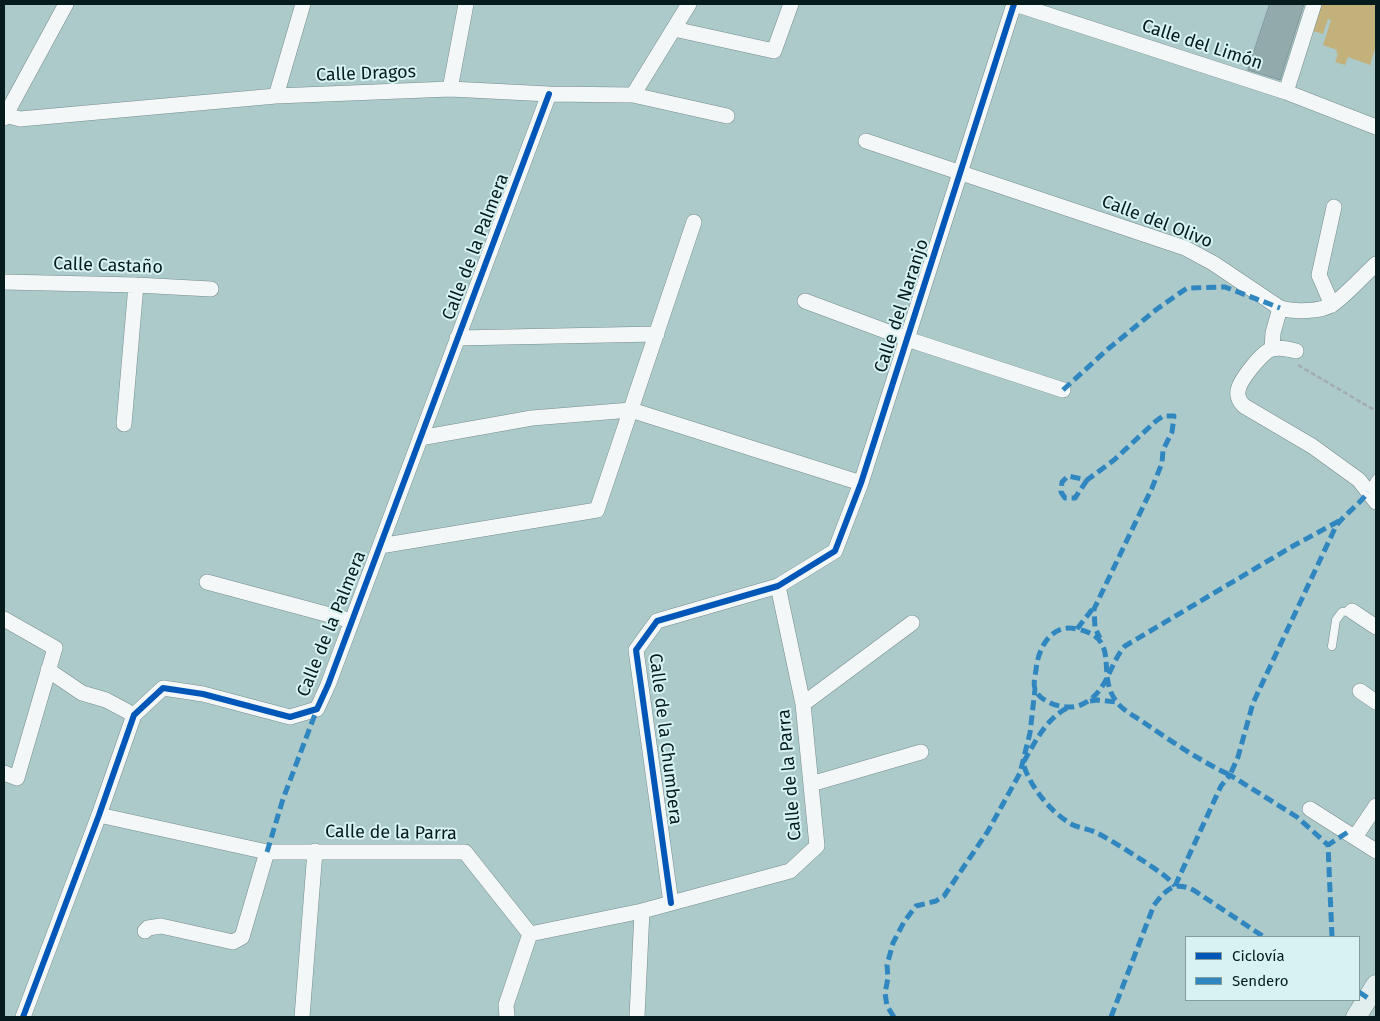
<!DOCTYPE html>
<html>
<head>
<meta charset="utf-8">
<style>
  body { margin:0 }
  #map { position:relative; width:1380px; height:1021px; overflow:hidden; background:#adcacb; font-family:"Fira Sans",sans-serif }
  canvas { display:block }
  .frame { position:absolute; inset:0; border:5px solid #051b1c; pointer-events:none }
  .legend { position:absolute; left:1185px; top:936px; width:175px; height:65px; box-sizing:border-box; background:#d7f2f2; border:1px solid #839c9c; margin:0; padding:6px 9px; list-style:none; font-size:15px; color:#051b1c }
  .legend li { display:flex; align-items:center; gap:10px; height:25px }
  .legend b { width:25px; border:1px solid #839c9c }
</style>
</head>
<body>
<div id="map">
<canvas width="1380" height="1021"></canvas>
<div class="frame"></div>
<ul class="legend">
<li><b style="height:6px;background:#0057b8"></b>Ciclovía</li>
<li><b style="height:6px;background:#3086bf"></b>Sendero</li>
</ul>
</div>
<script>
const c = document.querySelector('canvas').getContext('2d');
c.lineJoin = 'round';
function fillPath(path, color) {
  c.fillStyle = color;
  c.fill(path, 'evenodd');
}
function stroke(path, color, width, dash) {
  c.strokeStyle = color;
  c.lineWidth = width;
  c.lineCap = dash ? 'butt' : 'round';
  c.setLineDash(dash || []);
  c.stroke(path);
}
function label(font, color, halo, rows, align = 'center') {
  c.font = font + ' "Fira Sans",sans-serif';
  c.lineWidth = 4;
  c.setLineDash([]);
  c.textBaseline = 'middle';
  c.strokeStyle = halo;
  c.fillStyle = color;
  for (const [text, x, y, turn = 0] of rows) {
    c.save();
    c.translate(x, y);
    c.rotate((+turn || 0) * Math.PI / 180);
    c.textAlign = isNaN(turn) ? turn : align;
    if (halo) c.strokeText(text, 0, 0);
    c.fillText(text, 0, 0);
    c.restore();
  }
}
const green = new Path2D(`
  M1317,4H1376V46L1370,65L1348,57L1345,65L1335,62L1338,54L1336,53L1337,50L1323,45L1331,20L1328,19L1323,34L1310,30Z`);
const building = new Path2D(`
  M1270,4H1304L1280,80L1248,70Z`);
const path = new Path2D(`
  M1298,365L1376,411`);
const lane = new Path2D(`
  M1368,492L1376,479
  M1332,646L1336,620L1342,612L1352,611`);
const street = new Path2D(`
  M1015,4L1286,92L1376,127
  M674,29L774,51L791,4
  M450,89L466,4
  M1286,92L1314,4
  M633,95L689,4
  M276,96L303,4
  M5,115L20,119L276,96L450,89L549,94L633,95L727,116
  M4,118L66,4
  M866,141L1185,248L1213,263L1280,308C1294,312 1321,312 1333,304C1346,295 1364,275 1376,264
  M4,282L136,285L211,289
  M805,301L907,339L1063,390
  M1332,305L1319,275L1334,207
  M457,338L657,334
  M1272,349L1273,333L1280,308
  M1296,351C1289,349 1280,347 1272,349C1262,352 1239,381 1238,391C1237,397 1240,402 1244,406L1312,446L1359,480L1376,502
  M124,424L136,285
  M420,438L532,418L631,410L861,483
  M380,546L597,510L694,222
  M207,582L352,621
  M1352,611L1376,627
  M4,619L55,648L17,778L4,773
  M48,670L82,693L106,700L134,715
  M1360,691L1376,702
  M803,704L912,623
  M811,784L921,752
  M1310,809L1376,851
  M99,815L267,852H465L530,934L642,911L790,871L817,846L803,704L778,586
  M1355,837L1376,806
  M671,903L636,650L657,621L778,586L835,551L861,483L1014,4
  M145,931L148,928L161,926L233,942L242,937L267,852
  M23,1017L99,815L134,715L163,688L203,694L290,717L317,709L328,685L549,94
  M302,1017L315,851
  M507,1017L506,1005L530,934
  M637,1017L642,911`);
const secondary = new Path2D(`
  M1356,1017L1376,985`);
const quiet = new Path2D(`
  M1063,390L1108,349L1157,309L1187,288L1225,287L1280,308
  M1087,480L1075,498H1065L1061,492L1062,482L1068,476L1087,480L1114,460L1156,421L1163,416H1174L1172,432L1163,450L1162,463L1152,488L1094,609L1095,628L1100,638
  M1339,521L1293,546L1125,646C1107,667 1108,695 1078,706C1065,710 1040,703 1035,689C1033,683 1035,676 1036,670C1038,648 1051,623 1077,629C1121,638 1097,671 1114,698C1120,709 1133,715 1143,722C1171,741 1200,761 1230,775L1238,757L1253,703L1336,526C1346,513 1359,505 1368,492
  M1077,629L1094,607
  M1090,701L1098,700L1116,702
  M1067,708C1046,719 1035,742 1023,763C1030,787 1051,813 1073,825C1080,828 1088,829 1095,832C1113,841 1131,853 1148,864C1158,871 1168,877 1175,886
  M267,852L283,799L317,709
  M1175,886L1221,786L1230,775L1297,817L1328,845
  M1332,937L1328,845L1348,832
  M1359,992L1368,998
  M894,1017L887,1006L885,993L888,978L887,965L893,943L904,922L916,906L936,901L944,896L988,831L1020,773L1030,733L1035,689
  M1111,1017L1154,905C1167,889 1174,880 1195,891L1264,937`);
const cycleway = new Path2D(`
  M671,903L636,650L657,621L778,586L835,551L861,483L1014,4
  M23,1017L99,815L134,715L163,688L203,694L290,717L317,709L328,685L549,94`);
const streetNames = [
  ["Calle del Limón",1202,45,18],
  ["Calle Dragos",366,74,-2],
  ["Calle del Olivo",1157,222,21],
  ["Calle de la Palmera",476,247,-69],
  ["Calle Castaño",108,266,2],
  ["Calle del Naranjo",902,306,-72],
  ["Calle de la Palmera",332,624,-68],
  ["Calle de la Chumbera",665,739,83],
  ["Calle de la Parra",790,775,-95],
  ["Calle de la Parra",391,833,1]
];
fillPath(green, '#c3b17b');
fillPath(building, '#93aaad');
stroke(building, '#80969a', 1);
stroke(lane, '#758c8d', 9);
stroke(street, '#758c8d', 16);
stroke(secondary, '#758c8d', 21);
stroke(path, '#a2adae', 2.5, [5, 2.5]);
stroke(lane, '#f3f7f7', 8);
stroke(street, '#f3f7f7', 15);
stroke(secondary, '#e2eded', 20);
stroke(quiet, '#3086bf', 5, [10, 5]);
stroke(cycleway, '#0057b8', 6);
label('18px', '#051b1c', '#d7f2f2', streetNames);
</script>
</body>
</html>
